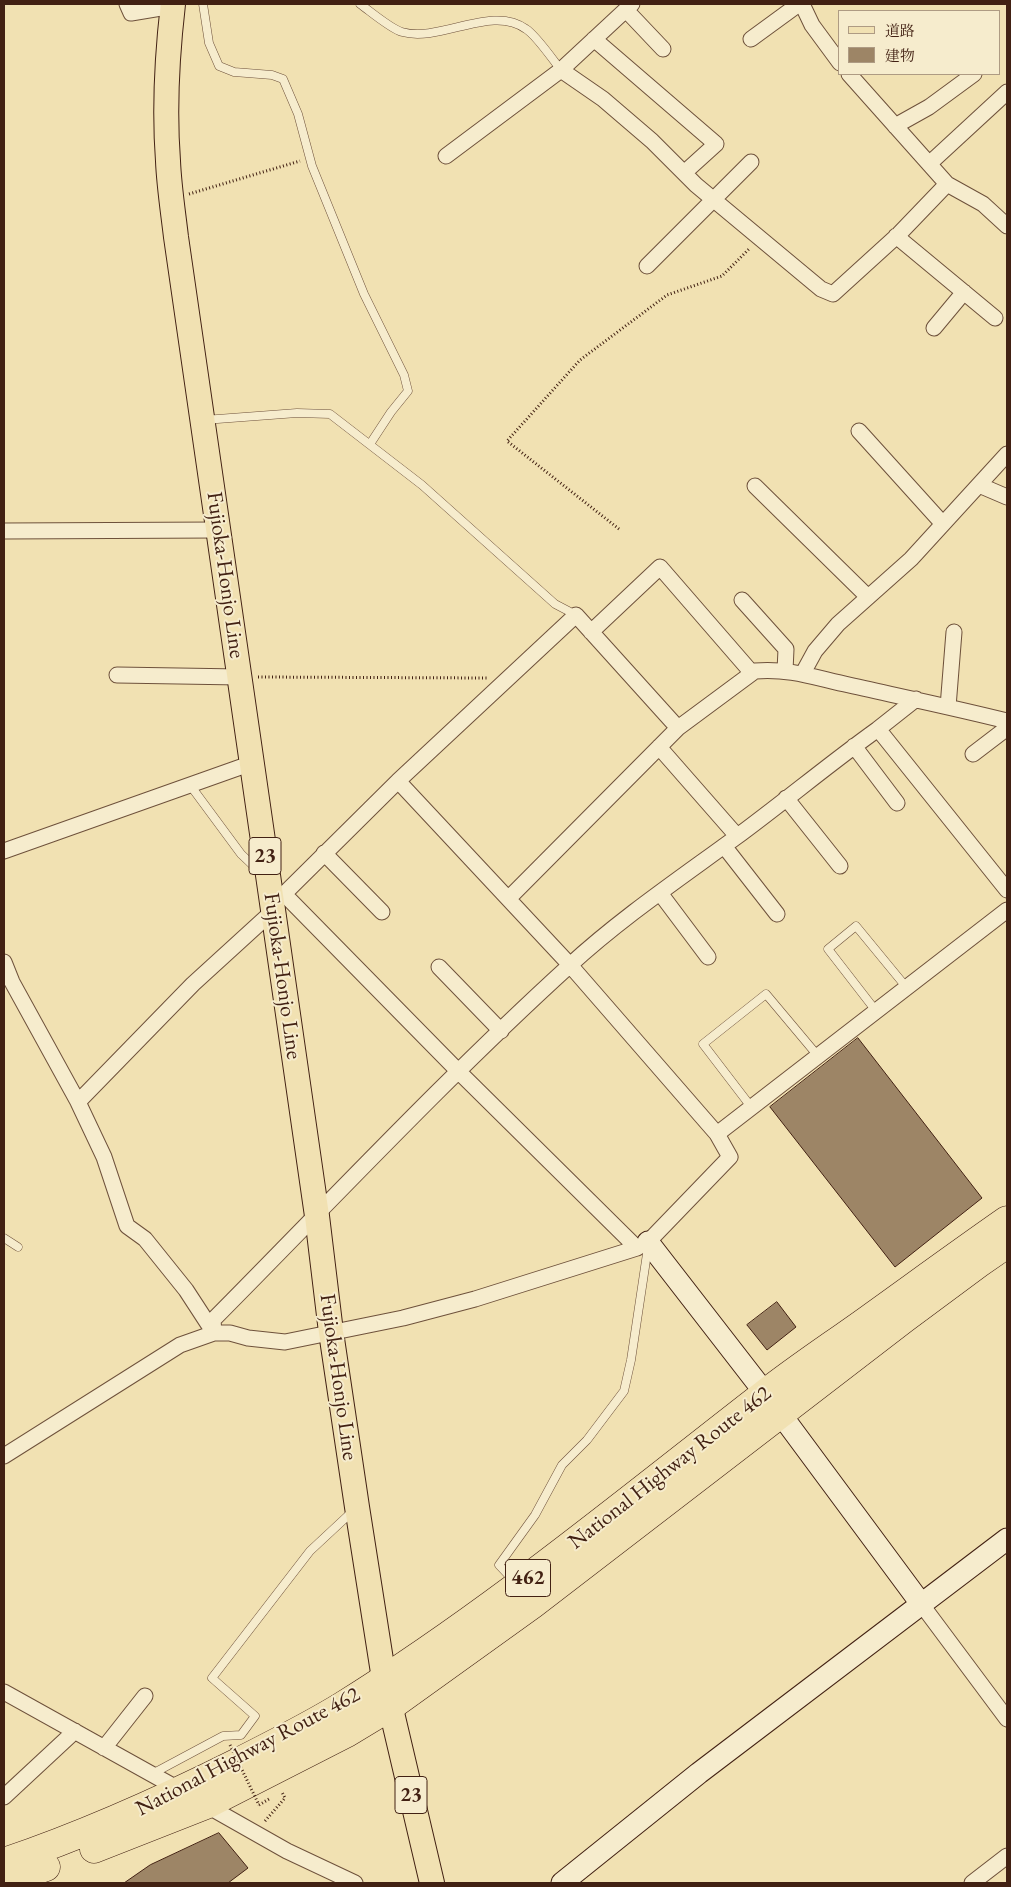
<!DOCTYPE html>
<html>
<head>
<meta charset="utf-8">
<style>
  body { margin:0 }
  #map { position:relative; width:1011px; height:1887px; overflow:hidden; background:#f1e1b2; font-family:"EB Garamond","Noto Serif JP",serif }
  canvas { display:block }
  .frame { position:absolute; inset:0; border:5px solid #422113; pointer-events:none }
  .legend { position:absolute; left:838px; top:10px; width:162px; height:65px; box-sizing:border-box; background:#f6eccd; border:1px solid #ae9b83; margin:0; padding:6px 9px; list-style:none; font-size:15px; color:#422113 }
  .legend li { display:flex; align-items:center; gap:10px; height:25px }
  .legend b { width:25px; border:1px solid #ae9b83 }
</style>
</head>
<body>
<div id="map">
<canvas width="1011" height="1887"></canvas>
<div class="frame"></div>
<ul class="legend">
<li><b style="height:6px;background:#f1e1b2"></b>道路</li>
<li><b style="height:14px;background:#9d8566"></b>建物</li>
</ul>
</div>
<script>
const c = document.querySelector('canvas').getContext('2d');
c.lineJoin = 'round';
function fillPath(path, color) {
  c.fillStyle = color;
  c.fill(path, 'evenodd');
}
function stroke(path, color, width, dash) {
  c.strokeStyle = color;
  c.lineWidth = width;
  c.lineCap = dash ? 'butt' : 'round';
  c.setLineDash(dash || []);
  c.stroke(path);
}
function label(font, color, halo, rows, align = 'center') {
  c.font = font + ' "EB Garamond",serif';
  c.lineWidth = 4;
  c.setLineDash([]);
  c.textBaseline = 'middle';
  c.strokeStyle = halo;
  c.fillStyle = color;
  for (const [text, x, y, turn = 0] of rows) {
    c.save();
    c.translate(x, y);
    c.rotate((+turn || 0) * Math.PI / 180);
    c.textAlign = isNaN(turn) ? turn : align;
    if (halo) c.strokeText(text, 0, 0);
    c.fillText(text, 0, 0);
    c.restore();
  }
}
const building = new Path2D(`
  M858,1038L982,1198L895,1267L770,1107Z
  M777,1302L796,1327L767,1350L747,1325Z
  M219,1833L248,1868L228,1883H124L150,1865Z`);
const path = new Path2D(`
  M189,194L300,161
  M619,529L507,441L580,360L667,295L722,276L750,248
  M258,677L487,678
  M259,1805L269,1799
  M265,1821L285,1798L282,1792`);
const lane = new Path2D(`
  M203,4L209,43L219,66L234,72L272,75L283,79L298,114L312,166L364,294L404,375L408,391L391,412L370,444
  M360,4C370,11 391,29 402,32C440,43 492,4 526,29C536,35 553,60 561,70
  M204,420L297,413L330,414L422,485L555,604L576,615
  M190,785L241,854L261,873
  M876,1011L828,949L856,926L907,988
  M752,1108L703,1044L766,994L818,1056
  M4,1238L18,1247
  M514,1581L499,1565L535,1515L562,1465L587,1440L624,1391L631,1360L648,1247
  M152,1774L223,1736L241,1735L255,1716L212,1678L310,1551L354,1510`);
const street = new Path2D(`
  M127,4L131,13L173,6
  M802,4L812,25L840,63
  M626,10L663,49
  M594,39L716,144L684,173
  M751,39L799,4
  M561,70L603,99L652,141L696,185L821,289L833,294L899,234L947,184
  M849,74L947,184L983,204L1007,226
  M895,126L929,107L974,74
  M446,156L561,70L632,4
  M929,164L1007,92
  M896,236L995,318
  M647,266L751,162
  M934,328L964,292
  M859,431L943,524
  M979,485L1007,497
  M755,486L868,597
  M4,531L218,530
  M742,600L786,649L785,671
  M591,632L660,567L752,673
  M803,673L815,651L838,624L911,559L1007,454
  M117,675L240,677
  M916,699L878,729L1007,890
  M948,707L954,632
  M854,746L897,803
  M659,747L737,836
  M973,754L1007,728
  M398,781L576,615L678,728
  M786,798L840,866
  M724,846L777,914
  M4,851L252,763
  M324,853L382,912
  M660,893L708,957
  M284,894L398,781L570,965L717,1134
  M275,895L284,894L458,1071L637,1248
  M509,898L678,728L755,671C790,668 816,678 849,685C902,697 955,708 1007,721
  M4,962L12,982L78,1102L104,1157L127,1226L145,1239L186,1290L214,1333
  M439,967L501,1031
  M78,1102L193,984L273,911
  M214,1333L213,1320C331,1201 445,1079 569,966C620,919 679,879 735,838C784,802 829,764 878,729
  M4,1456L180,1345L214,1333H230L248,1338L285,1342L403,1318L475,1299L637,1248L648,1242L730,1157L717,1134L1007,910
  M922,1605L1007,1719
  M4,1692L182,1791
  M104,1748L145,1696
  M4,1797L75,1731
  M204,1804L287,1851L355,1883
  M972,1883L1007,1856`);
const secondary = new Path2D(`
  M648,1242L765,1393L922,1605
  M562,1883L699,1773L1007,1539`);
const primary = new Path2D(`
  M173,4C167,56 164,108 168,161C169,186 173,211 176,237L271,896L317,1216L331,1332L357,1507L384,1679L432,1883`);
const highway = new Path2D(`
  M94,1849L206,1805L347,1733L390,1707L532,1605L904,1319L978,1264L1007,1244
  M4,1862C84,1835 160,1801 236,1763C271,1745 308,1727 342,1706C490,1614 625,1502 763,1395C797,1368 834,1344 870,1318C916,1285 961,1252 1007,1220
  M4,1882L46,1867`);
const pathBridge = new Path2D(`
  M230,1745L259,1805`);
const shields = [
  [265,856,32],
  [528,1578,45],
  [411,1795,32]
];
const shieldNames = [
  ["23",265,856],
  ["462",528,1578],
  ["23",411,1795]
];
const streetNames = [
  ["Fujioka-Honjo Line",225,575,82],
  ["Fujioka-Honjo Line",282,976,82],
  ["Fujioka-Honjo Line",338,1377,82],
  ["National Highway Route 462",670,1468,-38],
  ["National Highway Route 462",248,1752,-28]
];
fillPath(building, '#9d8566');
stroke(building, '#422113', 1);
stroke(lane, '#6e513b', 9);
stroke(street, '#6e513b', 17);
stroke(secondary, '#422113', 23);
stroke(primary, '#422113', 26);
stroke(highway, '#422113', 29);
stroke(path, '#422113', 3, [1, 2.5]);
stroke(lane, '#f6eccd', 8);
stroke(street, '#f6eccd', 15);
stroke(secondary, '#f6eccd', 21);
stroke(primary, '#f1e1b2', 24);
stroke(highway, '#f1e1b2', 28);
stroke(pathBridge, '#422113', 3, [1, 2.5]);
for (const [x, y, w] of shields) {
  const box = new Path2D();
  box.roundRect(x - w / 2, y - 18.5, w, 37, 4);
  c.fillStyle = '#f6eccd';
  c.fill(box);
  stroke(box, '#422113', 1);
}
label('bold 21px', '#422113', null, shieldNames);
label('22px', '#422113', '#f6eccd', streetNames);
</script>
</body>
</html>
